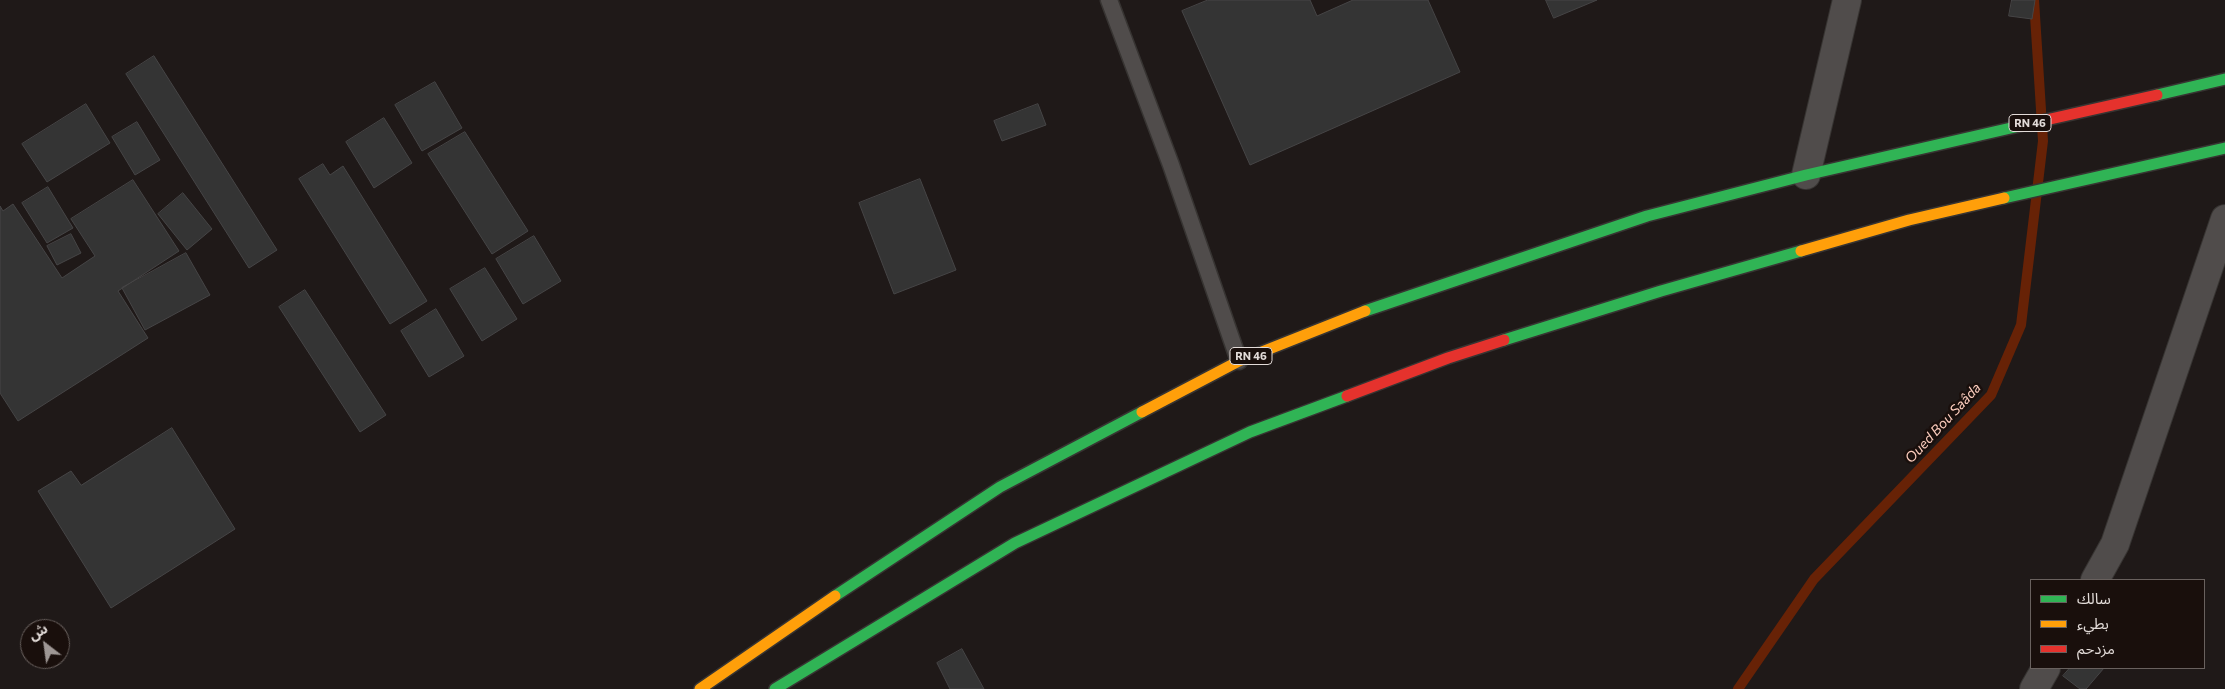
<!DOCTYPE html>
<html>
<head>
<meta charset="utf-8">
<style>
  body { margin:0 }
  #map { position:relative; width:2225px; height:689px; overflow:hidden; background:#1f1918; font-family:Commissioner,"Noto Sans Arabic",sans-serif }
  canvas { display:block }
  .legend { position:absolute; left:2030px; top:579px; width:175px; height:90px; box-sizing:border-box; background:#190f0c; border:1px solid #69615e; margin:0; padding:6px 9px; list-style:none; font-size:15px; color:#e2dbd8 }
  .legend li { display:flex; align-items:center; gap:10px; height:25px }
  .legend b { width:25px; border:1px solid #69615e }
  .north { position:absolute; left:20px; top:619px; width:50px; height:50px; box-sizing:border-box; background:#190f0c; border:1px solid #69615e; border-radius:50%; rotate:330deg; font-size:14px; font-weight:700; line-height:20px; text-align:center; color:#e2dbd8 }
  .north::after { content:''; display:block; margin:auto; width:18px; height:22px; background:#9e9795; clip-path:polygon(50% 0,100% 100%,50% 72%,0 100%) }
</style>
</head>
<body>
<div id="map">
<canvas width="2225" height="689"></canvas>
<ul class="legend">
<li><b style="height:6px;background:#30b455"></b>سالك</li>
<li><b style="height:6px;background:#ff9f0a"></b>بطيء</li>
<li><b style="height:6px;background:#e5322d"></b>مزدحم</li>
</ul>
<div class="north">ش</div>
</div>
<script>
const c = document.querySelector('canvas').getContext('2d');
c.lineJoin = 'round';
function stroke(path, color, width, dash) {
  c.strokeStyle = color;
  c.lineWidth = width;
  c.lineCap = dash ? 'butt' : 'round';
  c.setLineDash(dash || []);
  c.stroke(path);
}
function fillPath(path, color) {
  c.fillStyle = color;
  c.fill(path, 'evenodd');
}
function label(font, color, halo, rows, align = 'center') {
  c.font = font + ' Commissioner,sans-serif';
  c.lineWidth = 5;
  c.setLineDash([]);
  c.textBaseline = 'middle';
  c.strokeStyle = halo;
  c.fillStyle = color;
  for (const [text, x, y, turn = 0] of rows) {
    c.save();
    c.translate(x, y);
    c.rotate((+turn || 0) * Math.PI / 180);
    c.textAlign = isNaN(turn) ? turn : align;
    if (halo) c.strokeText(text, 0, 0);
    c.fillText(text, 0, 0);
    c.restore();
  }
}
const stream = new Path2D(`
  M1738,689L1814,579L1991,395L2021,325L2043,141L2034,0`);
const building = new Path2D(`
  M1208,0H1310L1317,16L1353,0H1428L1460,72L1250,165L1182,11Z
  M1546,0H1597L1554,18Z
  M2012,0H2035L2032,19L2009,16Z
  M154,56L277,250L249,268L126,74Z
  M435,82L462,128L422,151L395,105Z
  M86,104L110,143L47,182L22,144Z
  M1038,104L1046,125L1002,141L994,121Z
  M384,118L412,163L374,188L346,142Z
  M137,122L160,160L135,175L112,137Z
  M465,132L528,231L492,254L428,154Z
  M323,164L330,175L343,166L427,301L390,324L299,179Z
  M920,179L956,270L894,294L859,203Z
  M133,180L179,251L118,291L148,338L18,421L0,393V206L3,211L13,204L62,278L95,256L71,219Z
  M48,187L73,228L47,243L22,203Z
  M183,193L212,229L187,250L158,214Z
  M71,234L81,253L57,265L47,246Z
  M534,236L561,281L523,304L496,259Z
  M186,253L210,295L145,330L122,288Z
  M485,268L517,319L482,341L450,289Z
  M305,290L386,415L360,432L279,307Z
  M436,309L464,356L429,377L401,331Z
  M172,428L235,529L111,608L38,491L71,471L81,485Z
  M962,649L984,689H950L937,663Z
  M2070,668H2104L2086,689H2080L2063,676Z`);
const lane = new Path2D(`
  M1109,0L1171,165L1239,361`);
const street = new Path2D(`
  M1806,175L1847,0
  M2095,580L2115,544L2225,219
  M2034,689L2046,668`);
const fast = new Path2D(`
  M2157,95L2225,79
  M2004,198L2225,148
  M1365,311L1647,216L1806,175L2037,122
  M1504,340L1661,291L1801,251
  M835,596L1000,487L1142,412
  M775,689L1015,543L1250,432L1347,396`);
const slow = new Path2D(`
  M1801,251L1909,220L2004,198
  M1142,412L1239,361L1365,311
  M700,689L835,596`);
const jam = new Path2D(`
  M2037,122L2157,95
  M1347,396L1448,358L1504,340`);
const shields = [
  [2030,123,42],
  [1251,356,42]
];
const shieldNames = [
  ["RN 46",2030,123],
  ["RN 46",1251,356]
];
const waterNames = [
  ["Oued Bou Saâda",1943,423,-47]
];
stroke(stream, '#672206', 10);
fillPath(building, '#343434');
stroke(building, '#464546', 1);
stroke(lane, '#373432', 19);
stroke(street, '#373432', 30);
stroke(fast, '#373432', 14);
stroke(slow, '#373432', 14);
stroke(jam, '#373432', 14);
stroke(lane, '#504c4b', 16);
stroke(street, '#504c4b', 28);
stroke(fast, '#30b455', 11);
stroke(slow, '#ff9f0a', 11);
stroke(jam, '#e5322d', 11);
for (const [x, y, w] of shields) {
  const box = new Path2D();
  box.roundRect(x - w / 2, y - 8.5, w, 17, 4);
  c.fillStyle = '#190f0c';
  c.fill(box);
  stroke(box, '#e2dbd8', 1);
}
label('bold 11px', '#e2dbd8', null, shieldNames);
label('italic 14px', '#fbccbd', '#190f0c', waterNames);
</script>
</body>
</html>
